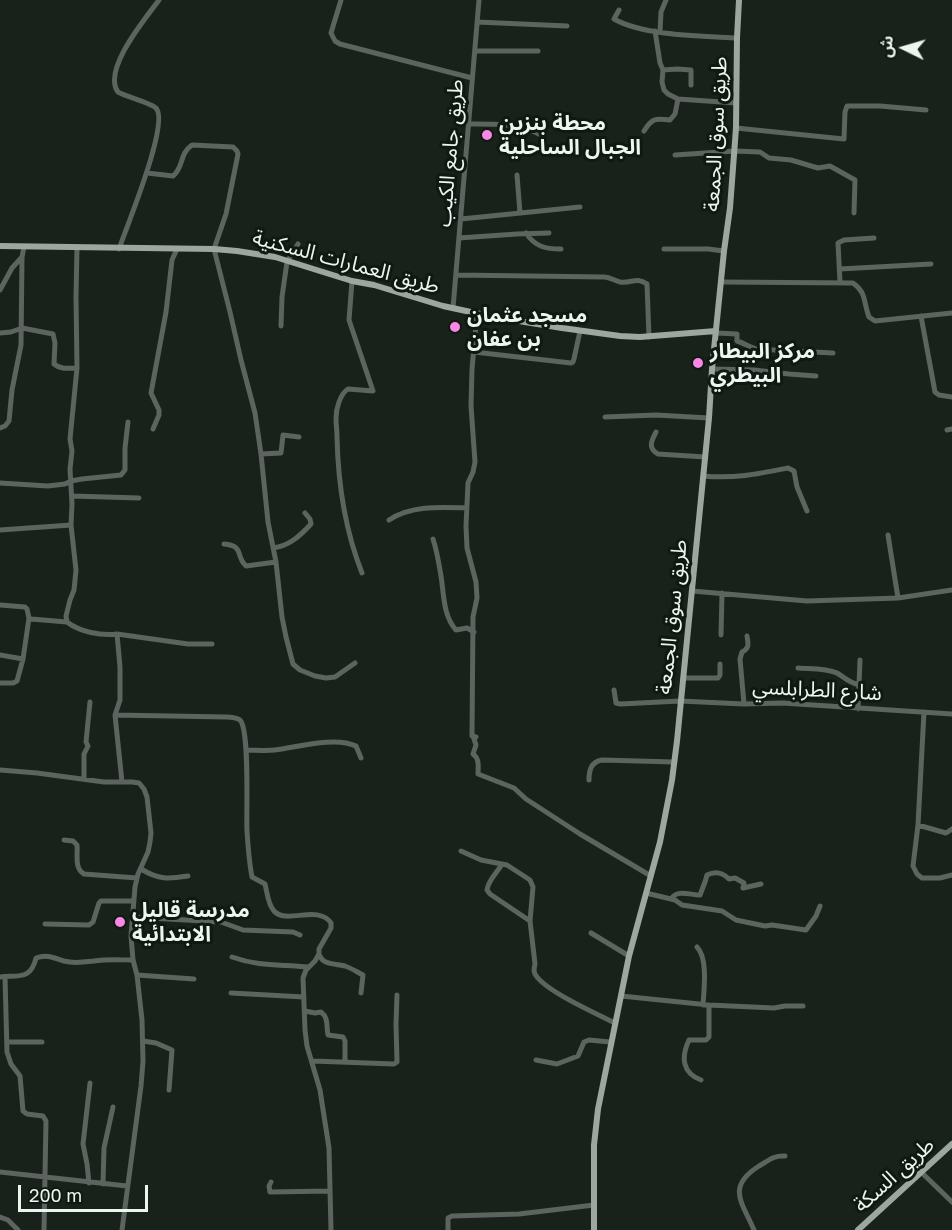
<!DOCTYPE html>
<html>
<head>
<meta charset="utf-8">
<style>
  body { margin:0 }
  #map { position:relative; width:952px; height:1230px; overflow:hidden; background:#18221b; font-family:"Golos Text","Noto Sans Arabic",sans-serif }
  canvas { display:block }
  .north { position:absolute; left:874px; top:18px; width:60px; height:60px; -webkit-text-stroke:4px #0f1912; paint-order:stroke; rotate:275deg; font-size:16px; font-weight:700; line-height:24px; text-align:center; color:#eef5f0 }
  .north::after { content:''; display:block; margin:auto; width:21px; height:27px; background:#eef5f0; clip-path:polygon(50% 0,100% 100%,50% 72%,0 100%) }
  .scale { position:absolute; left:18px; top:1185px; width:130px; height:27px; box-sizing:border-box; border:3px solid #eef5f0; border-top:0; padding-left:8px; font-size:18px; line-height:21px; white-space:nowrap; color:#eef5f0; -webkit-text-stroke:4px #0f1912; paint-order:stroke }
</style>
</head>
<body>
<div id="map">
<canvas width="952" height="1230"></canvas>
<div class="north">ش</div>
<div class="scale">200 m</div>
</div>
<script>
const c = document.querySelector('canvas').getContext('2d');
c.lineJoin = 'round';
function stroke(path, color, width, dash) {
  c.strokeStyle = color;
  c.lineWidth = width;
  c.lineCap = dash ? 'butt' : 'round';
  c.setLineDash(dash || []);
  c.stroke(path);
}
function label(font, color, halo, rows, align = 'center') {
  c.font = font + ' "Golos Text","Noto Sans Arabic",sans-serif';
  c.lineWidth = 6;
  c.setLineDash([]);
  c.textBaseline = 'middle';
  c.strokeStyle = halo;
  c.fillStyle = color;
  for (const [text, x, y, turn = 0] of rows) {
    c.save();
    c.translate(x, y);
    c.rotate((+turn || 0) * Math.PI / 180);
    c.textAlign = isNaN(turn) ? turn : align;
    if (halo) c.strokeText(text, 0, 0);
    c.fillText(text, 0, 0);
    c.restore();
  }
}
const minor = new Path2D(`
  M341,0L331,33L335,41L340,44L472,78
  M619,10L614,19C644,36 702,36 737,38
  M477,22L567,26
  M655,31L660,63L663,70L662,82L664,90L668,94L678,99L736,103
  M660,32L661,12L666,0
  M475,51H538
  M663,70L677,69L691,70V85
  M468,124C492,124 519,123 541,135
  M736,128L844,139L845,112L847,106H880L926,110
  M644,131C652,118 656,118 670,120L675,114L678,99
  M675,155L735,151L760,152L769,158L791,160L818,168L830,166L855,180L854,213
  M147,173L173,176C184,167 179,154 192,145L233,147L237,151L238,154L226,214L214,249L230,312L241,360L255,413L261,454L268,522L276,562L282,617L286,637L293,664L300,670L315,676L326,678L335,677L355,663
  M517,175L520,213
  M461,219L580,207
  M526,233C535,247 546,249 561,249
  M459,238L517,234L549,233
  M77,248L76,297L77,368L70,439L72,451L70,469L72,504L71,525L76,570L74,590L70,600L66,616L67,622C80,632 101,636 117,634L120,667V700L115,715L122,782
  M119,249C126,228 170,123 156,108C151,103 127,97 118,92C102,70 145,19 159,0
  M664,249H708L724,251
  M840,269L931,264
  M456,275L604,277C610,277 615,281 620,282C631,284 636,276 647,284L649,337
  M352,281L349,320L373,391L348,389C340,394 336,409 336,418C336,424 337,430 337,437C338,483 345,530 362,573
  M721,282L853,283C867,293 863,302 869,317L875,321L952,313
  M840,282L838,243L844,240L874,238
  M0,290L12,268L22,257
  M453,308L479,0
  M477,313L472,369L471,406L475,462L473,472L468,483L466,526L467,548L476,582L477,598L473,617L472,736L476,737L474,739L476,745L473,754C480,759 478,767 478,774L514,788L526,799L580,834L651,876
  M921,316L935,392L939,395L952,397
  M281,326L282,297L287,262L298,244
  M0,333L11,332L22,328L53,334L55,343L54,364C61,370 69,368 77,368
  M716,333L737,334V341C744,343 749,347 756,349L833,353
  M474,352L571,363L573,362L574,359L580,331
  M712,369L754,370L789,374L816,376
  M605,417L656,415L709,418
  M0,428L5,426L9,421L12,390L21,345L22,257L24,247
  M153,429L159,415V410L151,393L166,312L172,260L177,249
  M947,430L952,429
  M656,432C652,440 647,448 658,454L705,457
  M261,454L281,453L283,435L299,437
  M703,476C734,479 758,474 788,468L794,471L797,487L807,511
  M0,483L48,486L65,484L71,481L82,479L121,475L125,470V448L128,422
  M72,496L139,498
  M389,520C411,505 441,507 467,508
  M0,530L71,525
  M888,535L898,598
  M433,539C437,551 439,564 441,576C444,594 443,616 456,630L467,628L474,632
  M224,544C245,546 235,556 246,566L276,562
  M273,548C289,546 300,536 311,524L310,519L305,513
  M692,591L807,601L898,598L952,590
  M0,605L25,607L27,609L29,618L31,619L67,622
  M117,634L188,644H212
  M721,635L722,593
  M0,655L23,659
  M798,668C810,669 826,668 837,673C847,679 847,682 859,685
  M683,678H718L720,675V664
  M0,683H13L17,681L23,659L29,618
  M614,690L616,703L620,704L680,701L744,704L782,703L952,714
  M744,704L740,659L742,652C750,648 748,643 747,636
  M858,709L860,660
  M924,712L918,825L913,866L917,874L922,878H940L952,875
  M115,715L226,717C230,717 236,717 240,720C250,730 246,813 247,831C248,846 249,862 252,877L265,884C267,892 268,905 274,911C286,925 318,904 331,923V928L319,949V954L315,961L306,970L303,978L305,1030L307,1046L320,1090L329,1148L331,1230
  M246,750C256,750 266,751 275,750C298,747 335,736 356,746L361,758
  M0,770L37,773L104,782H132L139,783L144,789L147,797L151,833L150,842L148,852L138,874L135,887L131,936L133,960L137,975L142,1020L143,1061L141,1086L122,1230
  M84,779V754L88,746L86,742L90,702
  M589,780C589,770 591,762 602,760L674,762
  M918,825L946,833L952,829
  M64,840L73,841L77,845C78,855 74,868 84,874L137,878
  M461,851L481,860L507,865L530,880L533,887L530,921L535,964C534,969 533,973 537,977C550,993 595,1013 615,1023
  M502,864C497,873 488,880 487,890L490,894L530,921
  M141,869C159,880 168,879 188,876
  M646,893L675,900L682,905L722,911L736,920L765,926L772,925L806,930L816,916L820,906
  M671,899C677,889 690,895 700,895L705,882L707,875C715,871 722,872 729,879L735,878L744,883L743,888L761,884
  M133,917L221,922L243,930L293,932L300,935
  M45,924L89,925L93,922L99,903L101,901H133
  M591,933L629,956
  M697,947C708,958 704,989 703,1005
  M319,954C323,966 335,963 345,966C351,968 357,972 363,975L361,993
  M232,957C260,967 280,964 309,967
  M137,975L194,979
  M0,977C19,975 31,980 36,958C47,954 54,958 64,961C75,964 84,962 94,961C107,959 120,960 133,960
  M5,977L7,1052L11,1064L20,1076L23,1111L27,1114L43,1116L46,1121L44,1230
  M231,993L304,997
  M621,996L709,1005L774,1008L785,1006H803
  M305,1011L315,1013L321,1012C329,1018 326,1026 328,1035L343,1037L345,1041V1062
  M143,1041L156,1043L172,1050L169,1090
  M7,1042H42
  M536,1060L557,1064L578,1056L584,1042L589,1040L610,1042
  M313,1061L394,1064L397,1062L396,1024L397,995
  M701,1080C682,1073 681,1057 689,1040H706L709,1037V1005
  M0,1172L127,1186
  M921,1172L952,1202
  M271,1182L269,1186L270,1192L329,1191
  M89,1183L87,1164L83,1144L90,1083
  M103,1184L104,1148L113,1107
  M0,1217L8,1220L18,1230
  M448,1230V1218L452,1216L519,1214L594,1205
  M754,1230C742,1202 726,1187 759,1166C768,1161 774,1155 785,1156`);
const major = new Path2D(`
  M0,246L214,249L237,251L275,257L352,281L374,285L443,306L494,317L562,328L620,336L640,337L716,331
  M594,1230V1145L598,1109L629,956L660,842L672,780L677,741L709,418L712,369L724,251L730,208L736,128L737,38L739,0
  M858,1230L952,1144`);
const markers = [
  [487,135,6,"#f987e8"],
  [455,327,6,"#f987e8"],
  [698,363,6,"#f987e8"],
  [120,922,6,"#f987e8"]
];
const poiNames = [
  ["محطة بنزين",499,123],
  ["الجبال الساحلية",499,147],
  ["مسجد عثمان",467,315],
  ["بن عفان",467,339],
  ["مركز البيطار",710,351],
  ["البيطري",710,375],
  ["مدرسة قاليل",132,910],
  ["الابتدائية",132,934]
];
const streetNames = [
  ["طريق سوق الجمعة",716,134,-87],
  ["طريق جامع الكيب",450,153,-85],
  ["طريق العمارات السكنية",346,262,15],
  ["طريق سوق الجمعة",672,617,-84],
  ["شارع الطرابلسي",817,690,3],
  ["طريق السكة",894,1175,-42]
];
stroke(minor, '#5d635f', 5);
stroke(major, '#9ca79f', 6);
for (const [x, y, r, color] of markers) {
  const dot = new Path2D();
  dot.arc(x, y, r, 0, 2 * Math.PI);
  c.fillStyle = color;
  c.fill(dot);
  stroke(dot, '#0f1912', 2);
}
label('bold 21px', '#eef5f0', '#0f1912', poiNames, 'left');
label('21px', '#eef5f0', '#0f1912', streetNames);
</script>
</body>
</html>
